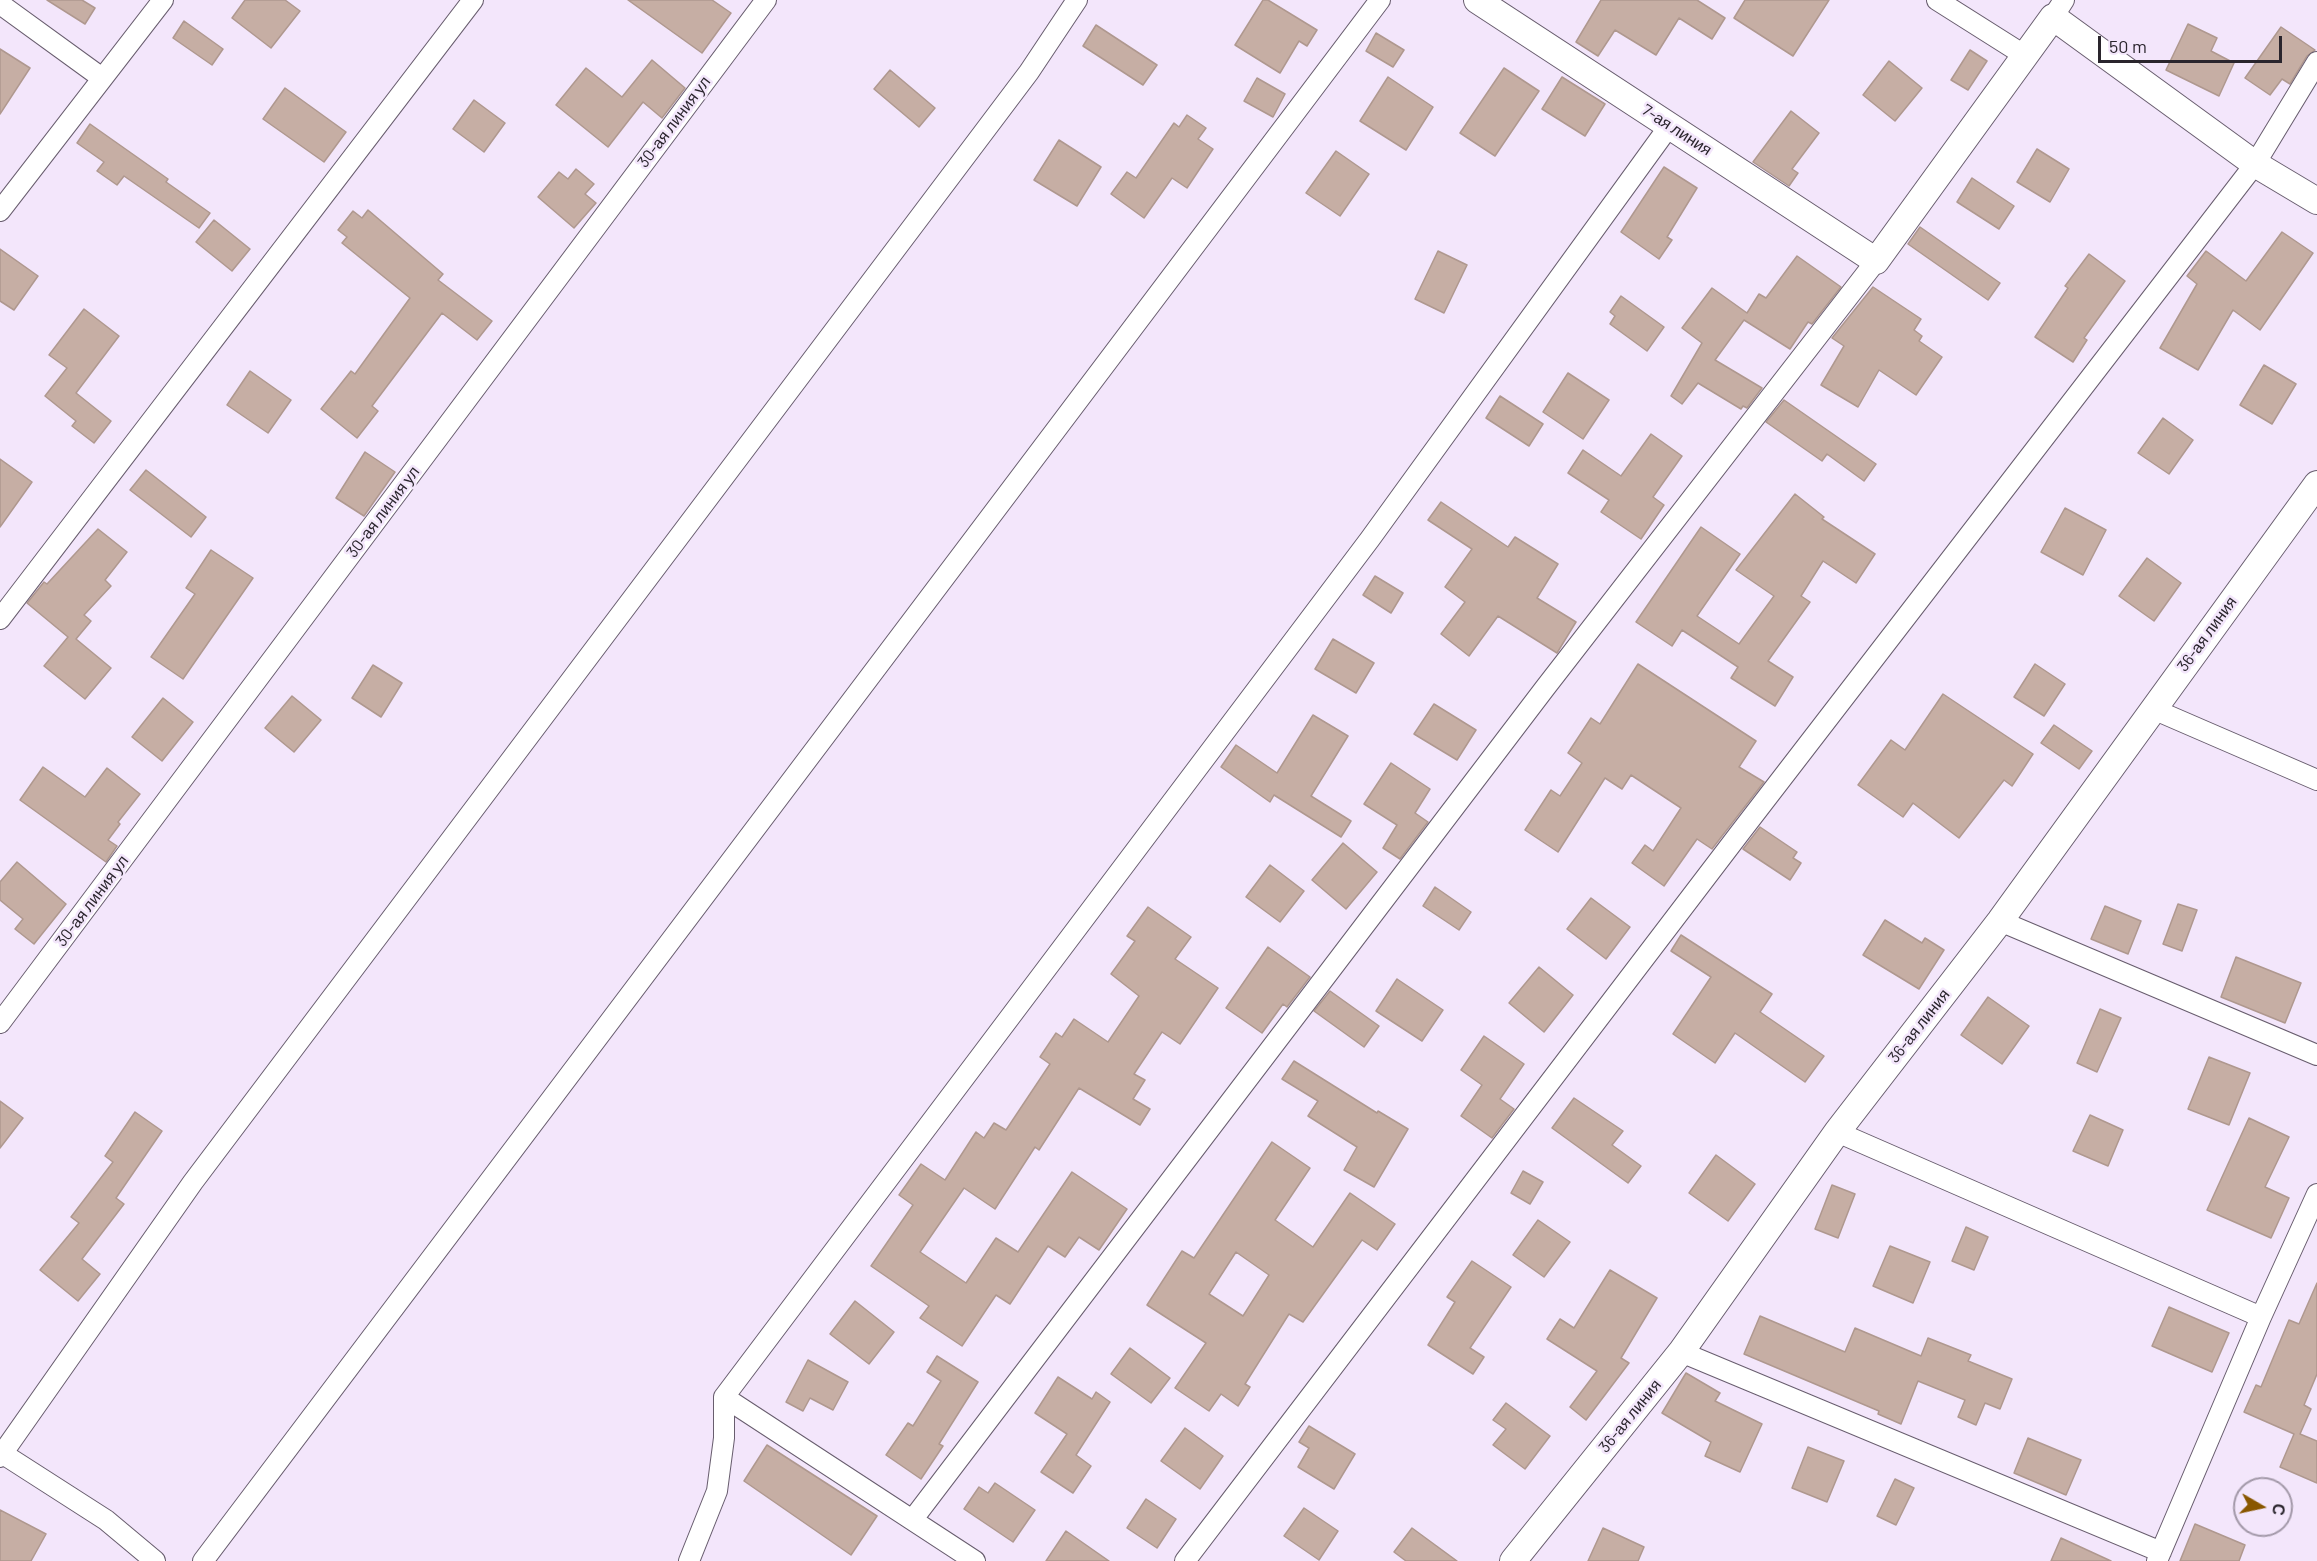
<!DOCTYPE html>
<html>
<head>
<meta charset="utf-8">
<style>
  body { margin:0 }
  #map { position:relative; width:2317px; height:1561px; overflow:hidden; background:#f3e6fb; font-family:Barlow,sans-serif }
  canvas { display:block }
  .north { position:absolute; left:2233px; top:1477px; width:60px; height:60px; box-sizing:border-box; background:#f3e6fb; border:2px solid #a399a9; border-radius:50%; rotate:99deg; font-size:16px; font-weight:700; line-height:24px; text-align:center; color:#2a252d }
  .north::after { content:''; display:block; margin:auto; width:21px; height:27px; background:#895700; clip-path:polygon(50% 0,100% 100%,50% 72%,0 100%) }
  .scale { position:absolute; left:2098px; top:36px; width:184px; height:27px; box-sizing:border-box; border:3px solid #2a252d; border-top:0; padding-left:8px; font-size:18px; line-height:21px; white-space:nowrap; color:#2a252d; -webkit-text-stroke:4px #f3e6fb; paint-order:stroke }
</style>
</head>
<body>
<div id="map">
<canvas width="2317" height="1561"></canvas>
<div class="north">С</div>
<div class="scale">50 m</div>
</div>
<script>
const c = document.querySelector('canvas').getContext('2d');
c.lineJoin = 'round';
function fillPath(path, color) {
  c.fillStyle = color;
  c.fill(path, 'evenodd');
}
function stroke(path, color, width, dash) {
  c.strokeStyle = color;
  c.lineWidth = width;
  c.lineCap = dash ? 'butt' : 'round';
  c.setLineDash(dash || []);
  c.stroke(path);
}
function label(font, color, halo, rows, align = 'center') {
  c.font = font + ' Barlow,sans-serif';
  c.lineWidth = 5;
  c.setLineDash([]);
  c.textBaseline = 'middle';
  c.strokeStyle = halo;
  c.fillStyle = color;
  for (const [text, x, y, turn = 0] of rows) {
    c.save();
    c.translate(x, y);
    c.rotate((+turn || 0) * Math.PI / 180);
    c.textAlign = isNaN(turn) ? turn : align;
    if (halo) c.strokeText(text, 0, 0);
    c.fillText(text, 0, 0);
    c.restore();
  }
}
const building = new Path2D(`
  M47,0H82L95,8L85,24Z
  M245,0H285L300,11L271,48L232,18Z
  M628,0H712L731,13L702,53Z
  M1263,0H1268L1317,30L1307,46L1299,41L1280,73L1235,45Z
  M1601,0H1697L1725,18L1712,39L1679,18L1656,55L1615,30L1598,56L1576,42Z
  M1745,0H1829L1793,56L1734,18Z
  M184,21L223,49L212,65L173,38Z
  M2188,24L2217,38L2211,51L2234,63L2219,96L2166,70Z
  M1096,25L1157,65L1143,85L1083,46Z
  M2281,27L2315,50L2307,56L2290,84L2282,79L2270,95L2245,78Z
  M1376,33L1404,50L1393,67L1366,51Z
  M0,49L30,68L0,114Z
  M1970,50L1987,61L1968,90L1951,80Z
  M652,60L685,88L662,118L643,102L608,147L556,105L586,68L622,97Z
  M1889,61L1922,88L1895,121L1863,95Z
  M1504,68L1539,91L1495,156L1460,133Z
  M890,70L935,108L919,127L874,89Z
  M1388,77L1433,107L1406,150L1360,121Z
  M1562,77L1605,104L1585,136L1542,109Z
  M1257,78L1285,94L1273,117L1244,101Z
  M285,88L346,132L324,162L263,119Z
  M474,100L505,123L484,152L453,129Z
  M1791,111L1819,133L1792,169L1798,173L1789,186L1753,162Z
  M1187,115L1206,128L1198,139L1213,149L1187,188L1172,178L1144,218L1111,194L1127,172L1136,178L1174,123L1179,127Z
  M90,124L168,179L166,182L210,213L199,228L124,176L117,185L97,171L104,162L77,143Z
  M1059,140L1101,167L1077,206L1034,180Z
  M2037,149L2069,169L2050,202L2017,182Z
  M1336,151L1369,174L1340,216L1306,193Z
  M1664,167L1697,188L1667,237L1672,240L1659,259L1621,232Z
  M576,169L594,184L585,194L596,203L574,228L538,197L559,172L568,179Z
  M1972,178L2014,206L1999,229L1957,202Z
  M368,210L443,274L438,280L492,321L477,340L442,313L372,406L378,411L357,438L321,409L351,371L355,374L410,298L342,243L347,237L338,230L353,211L362,218Z
  M214,220L250,249L232,271L196,242Z
  M1920,227L2000,283L1988,300L1908,244Z
  M2282,232L2313,253L2260,330L2233,310L2198,370L2160,348L2197,284L2187,276L2206,251L2246,281Z
  M0,249L38,276L14,310L0,301Z
  M1438,251L1467,265L1444,313L1415,299Z
  M2089,254L2125,281L2084,338L2087,340L2073,362L2035,337L2068,288L2065,286Z
  M1797,256L1841,287L1812,324L1808,322L1790,349L1744,320L1715,360L1762,388L1747,408L1743,406L1741,409L1698,383L1682,404L1671,396L1702,343L1682,328L1712,288L1747,313L1759,294L1766,298Z
  M1873,287L1921,319L1914,330L1922,336L1919,341L1942,357L1916,395L1879,370L1858,407L1821,385L1844,346L1832,338Z
  M1621,296L1664,327L1647,351L1610,324L1615,316L1610,312Z
  M84,309L119,336L76,393L111,421L94,443L72,426L76,421L45,396L67,368L49,355Z
  M2264,365L2296,384L2272,424L2240,405Z
  M250,371L291,400L268,433L227,405Z
  M1568,373L1609,400L1583,439L1543,412Z
  M1500,396L1543,424L1529,446L1486,418Z
  M1784,400L1876,464L1864,481L1827,454L1822,461L1766,422Z
  M2163,418L2193,440L2169,474L2138,453Z
  M1651,434L1682,456L1653,497L1664,505L1641,539L1601,512L1609,500L1568,473L1583,450L1621,476Z
  M365,452L395,472L364,516L336,498Z
  M0,459L32,482L0,527Z
  M146,470L206,517L191,537L130,490Z
  M1795,494L1824,517L1822,519L1875,554L1856,583L1823,561L1801,596L1810,602L1768,661L1793,677L1775,706L1731,678L1738,667L1682,630L1672,646L1636,622L1701,527L1740,554L1697,616L1739,644L1774,596L1736,570Z
  M1441,502L1508,547L1515,537L1558,564L1537,598L1576,622L1557,653L1498,616L1469,656L1441,634L1465,602L1445,587L1472,549L1428,520Z
  M2065,508L2106,530L2083,575L2041,552Z
  M98,529L127,552L105,580L111,586L84,615L91,621L76,639L111,668L85,699L44,666L68,637L27,603L44,582L47,584Z
  M211,550L253,578L183,679L151,657L195,594L186,588Z
  M2147,558L2181,583L2154,621L2119,596Z
  M1375,576L1403,593L1391,613L1363,595Z
  M1333,639L1374,663L1356,693L1315,669Z
  M1638,664L1756,741L1739,767L1764,782L1712,849L1697,839L1664,886L1632,863L1645,845L1653,851L1681,808L1631,775L1622,789L1605,778L1558,852L1525,830L1551,790L1560,796L1582,763L1568,753L1591,718L1600,724Z
  M2035,664L2065,684L2044,716L2014,697Z
  M373,665L402,683L381,717L352,698Z
  M1943,694L2033,754L2012,786L2004,780L1959,838L1913,803L1903,817L1858,785L1891,740L1905,750Z
  M292,696L321,720L294,752L265,728Z
  M163,698L193,722L162,761L132,737Z
  M1434,704L1476,730L1457,760L1414,734Z
  M1313,715L1348,736L1311,796L1351,821L1341,837L1274,795L1270,802L1221,767L1236,745L1277,773Z
  M2054,725L2092,751L2079,769L2041,743Z
  M1391,763L1430,789L1415,813L1428,822L1400,859L1383,848L1397,825L1364,804Z
  M43,767L85,797L107,768L140,794L118,822L120,824L108,840L117,846L106,862L20,800Z
  M1760,827L1797,852L1793,858L1801,863L1790,880L1743,849Z
  M1343,843L1377,872L1346,909L1312,880Z
  M17,862L66,904L34,944L15,929L23,919L0,900V882Z
  M1270,865L1304,891L1280,922L1246,897Z
  M1435,887L1471,912L1459,930L1423,906Z
  M1591,898L1630,927L1606,959L1567,929Z
  M2178,904L2197,910L2182,951L2163,944Z
  M2105,906L2141,921L2128,954L2091,939Z
  M1148,907L1191,937L1175,959L1218,988L1180,1044L1162,1032L1134,1074L1145,1080L1133,1099L1150,1109L1140,1125L1079,1088L1039,1150L1035,1147L995,1209L964,1188L920,1252L966,1283L996,1238L1018,1252L1072,1172L1127,1209L1099,1250L1079,1237L1065,1257L1048,1246L1010,1304L996,1295L962,1346L920,1318L929,1306L871,1266L913,1205L899,1195L921,1164L945,1180L976,1132L984,1138L994,1123L1006,1130L1050,1064L1040,1057L1056,1033L1062,1037L1074,1019L1108,1042L1139,996L1111,974L1135,941L1127,936Z
  M1885,920L1922,943L1925,938L1944,950L1919,989L1863,955Z
  M1681,935L1772,994L1760,1012L1824,1056L1805,1082L1735,1033L1715,1063L1673,1034L1711,977L1671,951Z
  M1268,947L1310,977L1287,1007L1283,1004L1262,1033L1226,1008Z
  M2236,957L2301,983L2285,1023L2221,997Z
  M1539,967L1573,995L1544,1032L1509,1003Z
  M1397,979L1443,1010L1422,1041L1376,1011Z
  M1330,991L1379,1026L1364,1047L1314,1011Z
  M1988,997L2029,1026L2002,1064L1961,1035Z
  M2100,1009L2121,1018L2097,1072L2077,1063Z
  M1484,1036L1524,1064L1500,1099L1514,1109L1492,1138L1461,1116L1482,1085L1461,1070Z
  M2209,1057L2250,1073L2229,1125L2188,1109Z
  M1294,1061L1377,1113L1378,1111L1408,1129L1374,1187L1344,1170L1357,1147L1308,1116L1318,1101L1282,1079Z
  M1574,1098L1623,1131L1612,1145L1641,1166L1628,1183L1552,1128Z
  M0,1101L23,1118L0,1148Z
  M135,1112L162,1131L116,1198L124,1204L82,1259L100,1274L78,1301L40,1270L79,1223L71,1217L113,1162L105,1156Z
  M2090,1115L2123,1130L2108,1166L2073,1151Z
  M2249,1118L2289,1137L2265,1187L2289,1198L2271,1238L2207,1210Z
  M1272,1142L1310,1168L1275,1220L1313,1247L1350,1193L1395,1224L1377,1250L1362,1240L1303,1322L1289,1314L1245,1384L1250,1387L1238,1406L1221,1394L1209,1411L1175,1388L1206,1343L1147,1305L1182,1251L1194,1258ZM1236,1252L1269,1275L1243,1316L1209,1294Z
  M1716,1155L1755,1184L1728,1221L1689,1193Z
  M1523,1171L1543,1182L1530,1204L1511,1193Z
  M1832,1185L1855,1194L1838,1238L1815,1229Z
  M1538,1220L1570,1242L1544,1277L1513,1255Z
  M1966,1227L1988,1237L1974,1270L1952,1261Z
  M1890,1246L1930,1262L1913,1303L1873,1286Z
  M1472,1261L1511,1287L1470,1348L1484,1357L1473,1374L1428,1345L1455,1302L1447,1297Z
  M1610,1270L1657,1298L1621,1358L1629,1363L1586,1420L1570,1407L1597,1371L1547,1339L1560,1319L1574,1328Z
  M2317,1283V1374L2304,1405L2311,1409L2300,1434L2317,1441V1483L2280,1467L2294,1434L2244,1412L2256,1385L2261,1387L2289,1320L2299,1324Z
  M855,1301L894,1332L869,1364L830,1334Z
  M2169,1307L2229,1333L2212,1372L2152,1346Z
  M1760,1316L1845,1352L1855,1328L1921,1356L1928,1338L1971,1355L1968,1361L2012,1379L2000,1409L1985,1403L1976,1425L1958,1417L1965,1400L1918,1381L1901,1424L1878,1414L1879,1411L1744,1354Z
  M1130,1348L1170,1378L1151,1403L1111,1374Z
  M937,1356L978,1382L939,1444L943,1446L921,1479L886,1455L908,1423L913,1426L941,1381L927,1372Z
  M808,1360L848,1382L833,1410L810,1398L803,1411L786,1402Z
  M1686,1373L1720,1393L1715,1401L1762,1424L1740,1472L1705,1456L1711,1442L1662,1413Z
  M1058,1377L1092,1399L1096,1392L1110,1402L1076,1455L1091,1466L1073,1493L1041,1472L1067,1434L1035,1413Z
  M1506,1403L1550,1436L1525,1469L1493,1445L1506,1429L1493,1420Z
  M1309,1426L1355,1454L1334,1489L1298,1467L1309,1448L1299,1442Z
  M1185,1428L1223,1456L1200,1489L1161,1461Z
  M2028,1438L2081,1460L2066,1495L2014,1473Z
  M767,1445L877,1516L851,1555L744,1481Z
  M1808,1447L1844,1461L1827,1502L1792,1488Z
  M1895,1479L1914,1488L1896,1525L1877,1516Z
  M995,1483L1035,1510L1013,1542L964,1509L979,1487L988,1493Z
  M1146,1499L1176,1519L1157,1548L1127,1528Z
  M1304,1508L1338,1531L1319,1560L1284,1536Z
  M0,1510L46,1534L31,1561H0Z
  M2195,1524L2245,1545L2239,1561H2180Z
  M1412,1528L1457,1561H1406L1394,1552Z
  M1603,1528L1644,1547L1638,1561H1588Z
  M1066,1531L1109,1561H1046Z
  M2061,1538L2111,1561H2051Z`);
const minor = new Path2D(`
  M1937,0L2024,55
  M0,4L102,78
  M2053,17L2064,0
  M0,211L163,0
  M0,619L473,0
  M2153,709L2317,780
  M2000,921L2317,1055
  M0,1023L766,0
  M1837,1132L2261,1317
  M1681,1352L2161,1552
  M0,1452L106,1520L155,1561
  M0,1457L193,1182L1029,72L1077,0
  M913,1519L1545,688L1876,261
  M203,1561L1380,0
  M689,1561L717,1491L724,1438V1397
  M975,1561L724,1397L1370,539L1670,125
  M1185,1561L1739,834L2255,164L2317,62
  M2157,1561L2261,1317L2317,1194`);
const tertiary = new Path2D(`
  M1477,0L1876,261L2053,17L2255,164L2317,201
  M1513,1561L1681,1352L1837,1132L2000,921L2317,484`);
const streetNames = [
  ["30-ая линия ул",674,122,-53],
  ["7-ая линия",1677,130,33],
  ["30-ая линия ул",383,512,-53],
  ["36-ая линия",2207,634,-54],
  ["30-ая линия ул",92,901,-53],
  ["36-ая линия",1919,1026,-52],
  ["36-ая линия",1630,1416,-51]
];
fillPath(building, '#c6aea4');
stroke(building, '#af988f', 1.5);
stroke(minor, '#685d6e', 22);
stroke(tertiary, '#685d6e', 28);
stroke(minor, '#fff', 20);
stroke(tertiary, '#fff', 26);
label('16px', '#2a252d', '#f3e6fb', streetNames);
</script>
</body>
</html>
